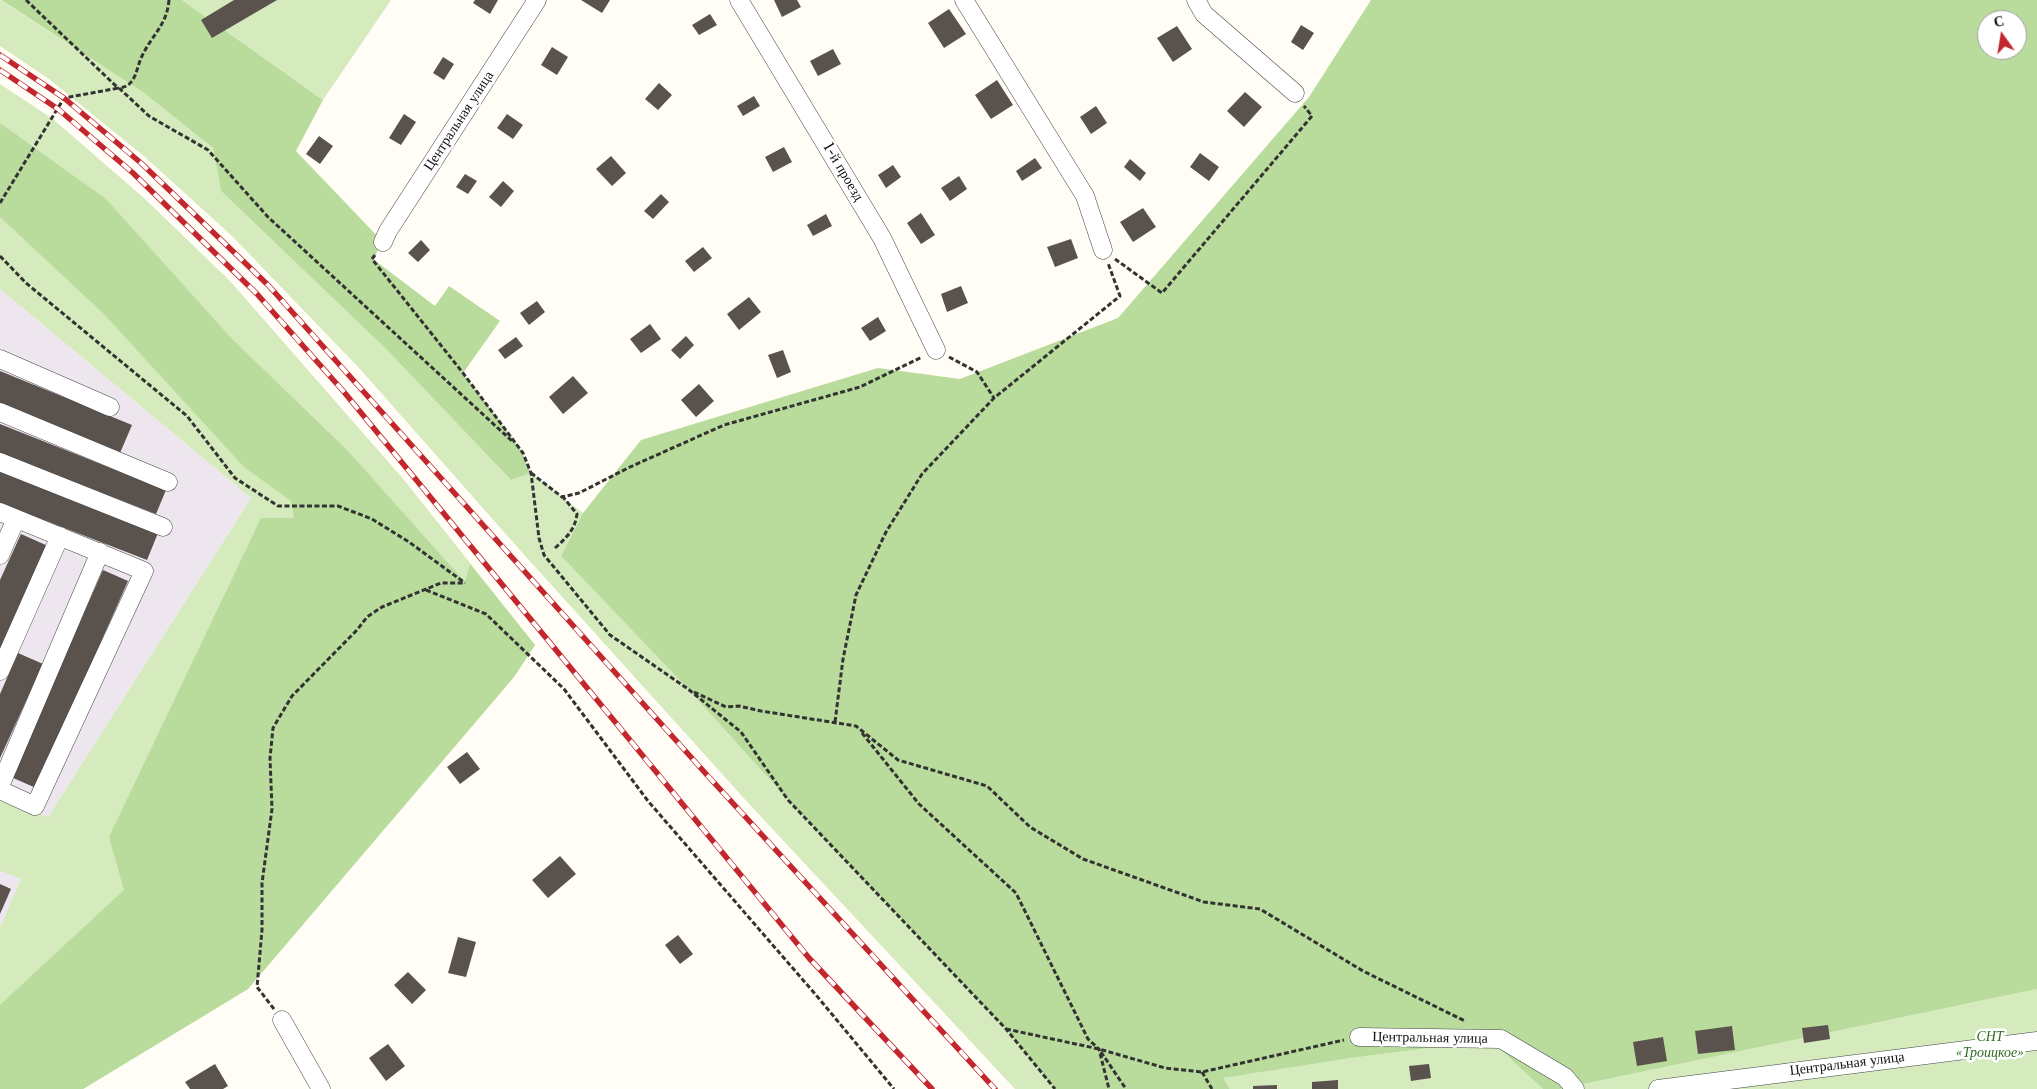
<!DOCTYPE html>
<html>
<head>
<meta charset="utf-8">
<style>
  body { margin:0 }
  #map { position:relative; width:2037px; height:1089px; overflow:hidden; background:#fffdf5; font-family:"Libre Baskerville",serif }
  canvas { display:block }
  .north { position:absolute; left:1977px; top:10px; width:50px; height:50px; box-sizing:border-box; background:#fff; border:1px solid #a0a0a0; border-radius:50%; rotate:347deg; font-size:14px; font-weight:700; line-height:20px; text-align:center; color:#111 }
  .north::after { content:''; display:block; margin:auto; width:18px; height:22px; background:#c4262e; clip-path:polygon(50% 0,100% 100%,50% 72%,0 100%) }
</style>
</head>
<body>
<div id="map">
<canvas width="2037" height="1089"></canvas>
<div class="north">С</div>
</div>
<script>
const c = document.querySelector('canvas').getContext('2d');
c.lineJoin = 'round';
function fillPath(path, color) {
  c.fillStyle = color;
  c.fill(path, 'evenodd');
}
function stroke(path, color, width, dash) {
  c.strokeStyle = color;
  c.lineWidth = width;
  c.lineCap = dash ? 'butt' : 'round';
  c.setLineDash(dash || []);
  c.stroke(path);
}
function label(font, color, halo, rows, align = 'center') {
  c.font = font + ' "Libre Baskerville",serif';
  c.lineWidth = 5;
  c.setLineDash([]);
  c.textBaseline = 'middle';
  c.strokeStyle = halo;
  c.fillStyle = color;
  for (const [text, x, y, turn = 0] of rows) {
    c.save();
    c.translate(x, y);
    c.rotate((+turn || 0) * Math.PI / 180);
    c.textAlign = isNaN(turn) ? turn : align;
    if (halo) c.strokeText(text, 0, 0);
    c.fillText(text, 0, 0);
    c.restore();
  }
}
const industrial = new Path2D(`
  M0,289L251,498L48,817L0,797Z
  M0,871L21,879L0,927Z`);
const green = new Path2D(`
  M0,0L144,93L213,148L221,191L386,349L511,480L531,473L583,513L561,556L688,689L788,800L1006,1029L1055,1089H1015L751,806L519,549L360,369L232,236L145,157L49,79L0,46Z
  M182,0H391L323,100Z
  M0,84L53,119L145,199L230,281L405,481L535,645L514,677L248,989L83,1089H0V927L21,879L0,871V797L48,817L251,498L0,289Z
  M2037,989V1089H1560Z
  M1490,1040L1543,1089H1230L1222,1078L1352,1058Z`);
const forest = new Path2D(`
  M1,0H182L323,100L296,151L383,242L373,259L435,306L449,286L500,321L463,373L520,448L531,473L511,480L386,349L221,191L213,148L144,93Z
  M1371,0H2037V989L1560,1089H1543L1490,1040L1352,1058L1223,1078L1230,1089H1055L1006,1029L788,800L688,689L561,556L583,513L641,440L878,368L960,379L1118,318L1309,97ZM1987,20H2017V50H1987Z
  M0,123L106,199L233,340L348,451L465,582L470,564L535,645L514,677L248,989L83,1089H0V1005L124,890L109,837L261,518H294L291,501L244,467L103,313L0,217Z`);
const building = new Path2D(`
  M234,0H277L212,38L201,20Z
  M475,0H498L490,14L473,3Z
  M581,0H610L602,13Z
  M774,0H797L801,7L782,17Z
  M949,9L966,34L944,48L928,23Z
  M710,14L717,25L699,35L692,25Z
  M1301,25L1314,33L1303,50L1291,42Z
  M1177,26L1192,49L1173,62L1157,38Z
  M552,47L568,57L557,75L541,65Z
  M833,49L841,64L818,76L810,61Z
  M443,57L454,64L444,80L433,73Z
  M997,80L1013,105L991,119L975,95Z
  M659,83L672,95L658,110L645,99Z
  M1245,92L1262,107L1244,127L1227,111Z
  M754,96L760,106L743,116L737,106Z
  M1096,106L1107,123L1091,134L1080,117Z
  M404,114L416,122L401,145L389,138Z
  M507,114L523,125L513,139L497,128Z
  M319,136L333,146L320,164L306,154Z
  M784,147L792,162L773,172L765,157Z
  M1200,153L1219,167L1209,181L1190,167Z
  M611,156L626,173L612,186L596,169Z
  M1035,158L1042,168L1022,181L1016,171Z
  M1130,159L1146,173L1140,181L1124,167Z
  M893,165L901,177L886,188L878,175Z
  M465,174L477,181L468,194L456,187Z
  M959,176L967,189L950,201L941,188Z
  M503,181L514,191L501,207L489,197Z
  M661,194L669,202L653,219L644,211Z
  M1143,208L1156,227L1133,242L1120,222Z
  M921,213L935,235L921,244L907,223Z
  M826,214L832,226L813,236L807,225Z
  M1071,239L1078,258L1055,267L1047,247Z
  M421,240L430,250L418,262L408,253Z
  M703,247L712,258L694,272L685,261Z
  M961,286L968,303L947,312L941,294Z
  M749,297L761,312L739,330L727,314Z
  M537,301L545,312L529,325L520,313Z
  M878,317L886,331L870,341L861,328Z
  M650,324L661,339L641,353L630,339Z
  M686,336L694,345L680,359L671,350Z
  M516,337L523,346L505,359L498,350Z
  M783,350L791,372L777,378L768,355Z
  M0,371L132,425L120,453L0,404Z
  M573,376L588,393L563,414L549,397Z
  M699,384L714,401L696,417L681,400Z
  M0,424L166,490L156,514L0,453Z
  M0,472L158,533L147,560L0,503Z
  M21,534L48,546L0,653V580Z
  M103,570L128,581L36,788L11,777Z
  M18,653L43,664L0,758V694Z
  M467,752L480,769L460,784L447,767Z
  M560,856L576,874L548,898L532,880Z
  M0,884L11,889L0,914Z
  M678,935L693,954L680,964L665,945Z
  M458,937L476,942L466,977L448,973Z
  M408,972L426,990L412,1004L394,985Z
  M1828,1025L1830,1039L1804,1043L1802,1028Z
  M1732,1026L1735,1050L1698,1054L1695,1031Z
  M1663,1037L1667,1061L1637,1066L1633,1042Z
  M388,1044L405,1066L386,1081L369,1058Z
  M215,1064L228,1086L223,1089H190L185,1082Z
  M1429,1064L1431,1078L1411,1081L1409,1066Z
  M1338,1080V1089H1312V1082Z
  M1277,1085V1089H1253V1086Z`);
const path = new Path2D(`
  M26,0L118,88
  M169,0C167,25 152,35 142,56C138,64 137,74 132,81C128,86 125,87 119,88L149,116L208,150L268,217L512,441
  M0,203L64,98L119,88
  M375,255L372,259L463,373L523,453L531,473L539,538L544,555L610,635L688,689L741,732L788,800L1006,1029L1055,1089
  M0,256L26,283L187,416L235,478L278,506H338L372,519L409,542L465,583
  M1115,259L1162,293L1312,116L1304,106
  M949,357L977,372L994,398
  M531,473L562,497L579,493L630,467L724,425L860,387L922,357
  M555,548C566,538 575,530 577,514L563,497
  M426,590L486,614L564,689L648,801L816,995L894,1089
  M694,692L726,707L739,706L761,711L856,726L898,760L987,786L1030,827L1083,859L1204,902L1260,909L1363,971L1465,1021
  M835,722L843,659L856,595L886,532L922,474L994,398L1120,296L1108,263
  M862,733L919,804L1016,893L1088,1039L1099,1049L1109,1089
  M274,1009L257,987L262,930V883L272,809L270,758L273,728L292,696L357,630L367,617L382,607L441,583H464
  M1006,1029L1099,1049L1165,1068L1202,1072L1344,1040
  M1101,1052L1126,1089
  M1202,1072L1212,1089`);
const minor = new Path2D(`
  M739,0L882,238L936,350
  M964,0L1085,196L1103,250
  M1196,0L1204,14L1295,93
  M383,242L388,231L537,0
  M0,359L110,407
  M0,412L168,482
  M0,462L163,527
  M0,512L144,571L35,806L0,790
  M0,555L16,519
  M0,671L60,536
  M0,786L100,552
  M282,1020L321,1089
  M1359,1037L1501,1039L1565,1077L1575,1089
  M1658,1089L2037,1041`);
const rail = new Path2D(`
  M0,55L64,98L141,163L268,285L707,775L995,1089
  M0,70L58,109L133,173L257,294L344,392L809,958L932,1089`);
const streetNames = [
  ["Центральная улица",459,121,-57],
  ["1-й проезд",843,172,59],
  ["Центральная улица",1430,1038,1],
  ["Центральная улица",1847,1064,-7]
];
const parkNames = [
  ["СНТ",1990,1037],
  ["«Троицкое»",1990,1053]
];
fillPath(industrial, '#eee6ef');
fillPath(green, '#d5ebbd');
fillPath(forest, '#b9dc9c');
fillPath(building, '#5a524d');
stroke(minor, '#444', 19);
stroke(path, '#333', 3, [5, 2.5]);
stroke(minor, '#fff', 18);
stroke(rail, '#c4262e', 5.5);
stroke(rail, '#fff', 4, [11]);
label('14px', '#111', '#fff', streetNames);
label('italic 14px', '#2f6b1f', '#fff', parkNames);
</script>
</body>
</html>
